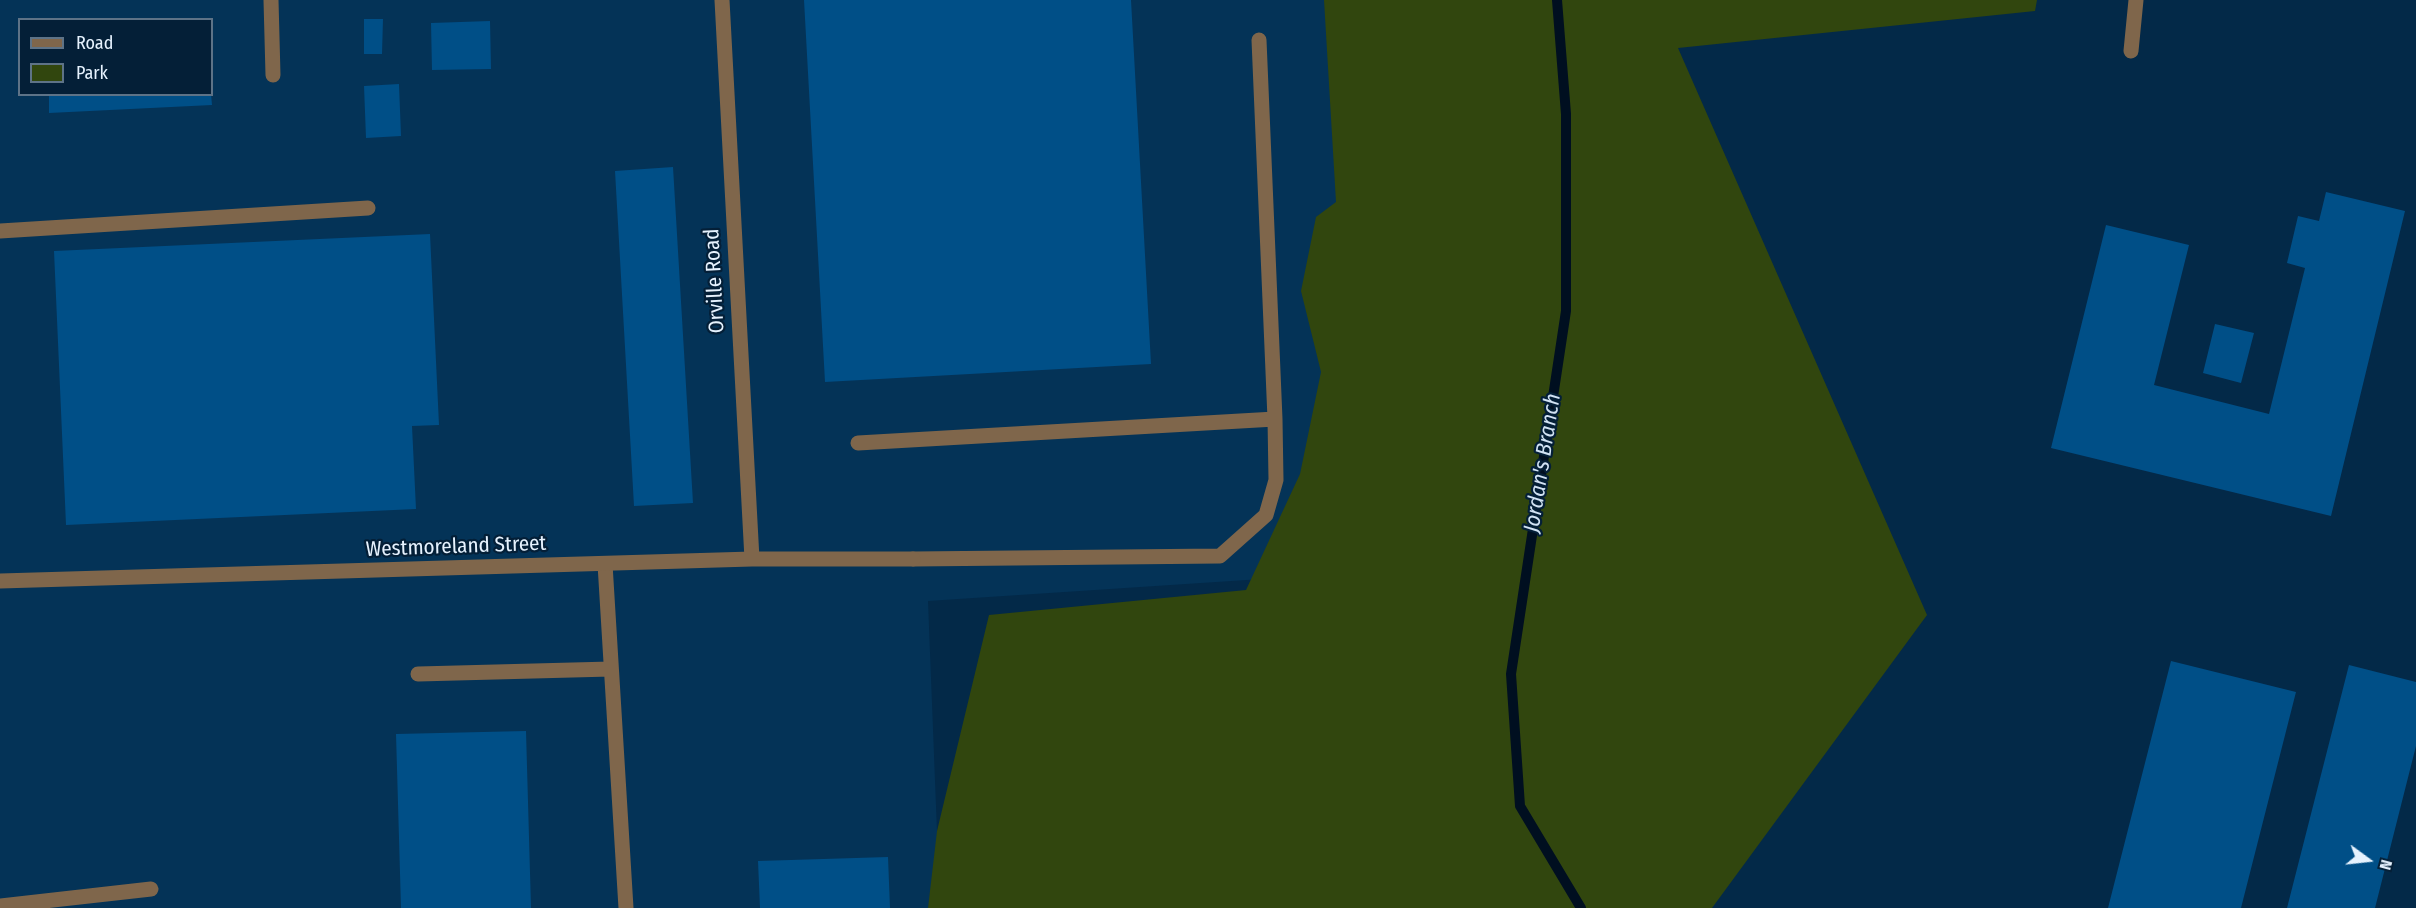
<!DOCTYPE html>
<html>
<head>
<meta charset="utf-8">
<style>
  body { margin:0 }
  #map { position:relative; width:2416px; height:908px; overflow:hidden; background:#032948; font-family:"Fira Sans Condensed",sans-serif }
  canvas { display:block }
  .legend { position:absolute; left:18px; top:18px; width:195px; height:78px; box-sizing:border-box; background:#041f37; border:2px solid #5e7387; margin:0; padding:8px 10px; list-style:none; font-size:18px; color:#e6f2fe }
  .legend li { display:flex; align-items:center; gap:12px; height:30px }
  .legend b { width:30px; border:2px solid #5e7387 }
  .north { position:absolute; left:2338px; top:830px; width:60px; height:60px; -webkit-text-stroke:4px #041f37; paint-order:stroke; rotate:105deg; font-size:16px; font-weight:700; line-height:24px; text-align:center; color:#e6f2fe }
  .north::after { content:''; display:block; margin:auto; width:21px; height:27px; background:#e6f2fe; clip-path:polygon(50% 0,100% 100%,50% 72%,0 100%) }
</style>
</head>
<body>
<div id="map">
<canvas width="2416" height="908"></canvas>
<ul class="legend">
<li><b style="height:8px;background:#7f664b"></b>Road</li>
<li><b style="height:16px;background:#31460e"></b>Park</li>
</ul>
<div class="north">N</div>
</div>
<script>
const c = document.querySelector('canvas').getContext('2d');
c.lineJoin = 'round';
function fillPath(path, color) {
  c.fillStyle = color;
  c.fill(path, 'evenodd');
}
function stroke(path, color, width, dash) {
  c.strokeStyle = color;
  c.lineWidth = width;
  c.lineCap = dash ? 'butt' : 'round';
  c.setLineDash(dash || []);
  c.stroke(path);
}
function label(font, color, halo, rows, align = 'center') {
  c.font = font + ' "Fira Sans Condensed",sans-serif';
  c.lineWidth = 4.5;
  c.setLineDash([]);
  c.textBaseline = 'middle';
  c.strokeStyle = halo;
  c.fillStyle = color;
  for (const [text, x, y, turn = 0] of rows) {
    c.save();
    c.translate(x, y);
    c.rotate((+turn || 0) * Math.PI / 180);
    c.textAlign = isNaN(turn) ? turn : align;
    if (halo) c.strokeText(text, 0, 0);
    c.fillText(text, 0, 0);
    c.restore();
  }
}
const built = new Path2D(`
  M0,0H1341L1368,572L928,601L940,908H0ZM20,20H212V94H20Z`);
const green = new Path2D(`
  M1324,0H2037L2035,11L1678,48L1927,615L1712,908H928L937,831L989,615L1246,590L1300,474L1321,372L1301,291L1316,217L1336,202Z`);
const stream = new Path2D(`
  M1557,0L1566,114V311L1511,674L1520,806L1581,908`);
const building = new Path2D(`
  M804,0H1131L1151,364L825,382Z
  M364,19H383L382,54H364Z
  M490,21L491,69L432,70L431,23Z
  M399,84L401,136L366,138L364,86Z
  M49,94H211L212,105L49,113Z
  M673,167L693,503L634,506L615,171Z
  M2326,192L2405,211L2331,516L2051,448L2106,225L2189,245L2154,385L2269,414L2305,268L2287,263L2298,216L2319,221Z
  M430,234L439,425L412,426L416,509L66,525L54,251Z
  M2215,324L2254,333L2241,383L2203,373Z
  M2171,661L2296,692L2241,908H2108Z
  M2349,665L2416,682V746L2375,908H2287Z
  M526,731L531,908H401L396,734Z
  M888,857L890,908H760L758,861Z`);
const lane = new Path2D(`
  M271,0L273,75
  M1259,40L1275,419
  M0,231L368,208
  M858,443L1275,419L1276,480L1266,515L1220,556L913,559
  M605,564L626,908
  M418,674L611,669
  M0,906L151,889`);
const street = new Path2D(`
  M722,0L752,559
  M2131,51L2136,0
  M0,581L752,559H913`);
const streetNames = [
  ["Orville Road",715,281,-93],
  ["Westmoreland Street",456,547,-2]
];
const waterNames = [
  ["Jordan's Branch",1543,463,-81]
];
fillPath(built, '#043357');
fillPath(green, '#31460e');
stroke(stream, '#000f20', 10);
fillPath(building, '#004f87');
stroke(lane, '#7f664b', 15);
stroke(street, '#7f664b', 15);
label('21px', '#e6f2fe', '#041f37', streetNames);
label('italic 22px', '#d2e3f4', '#041f37', waterNames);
</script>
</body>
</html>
